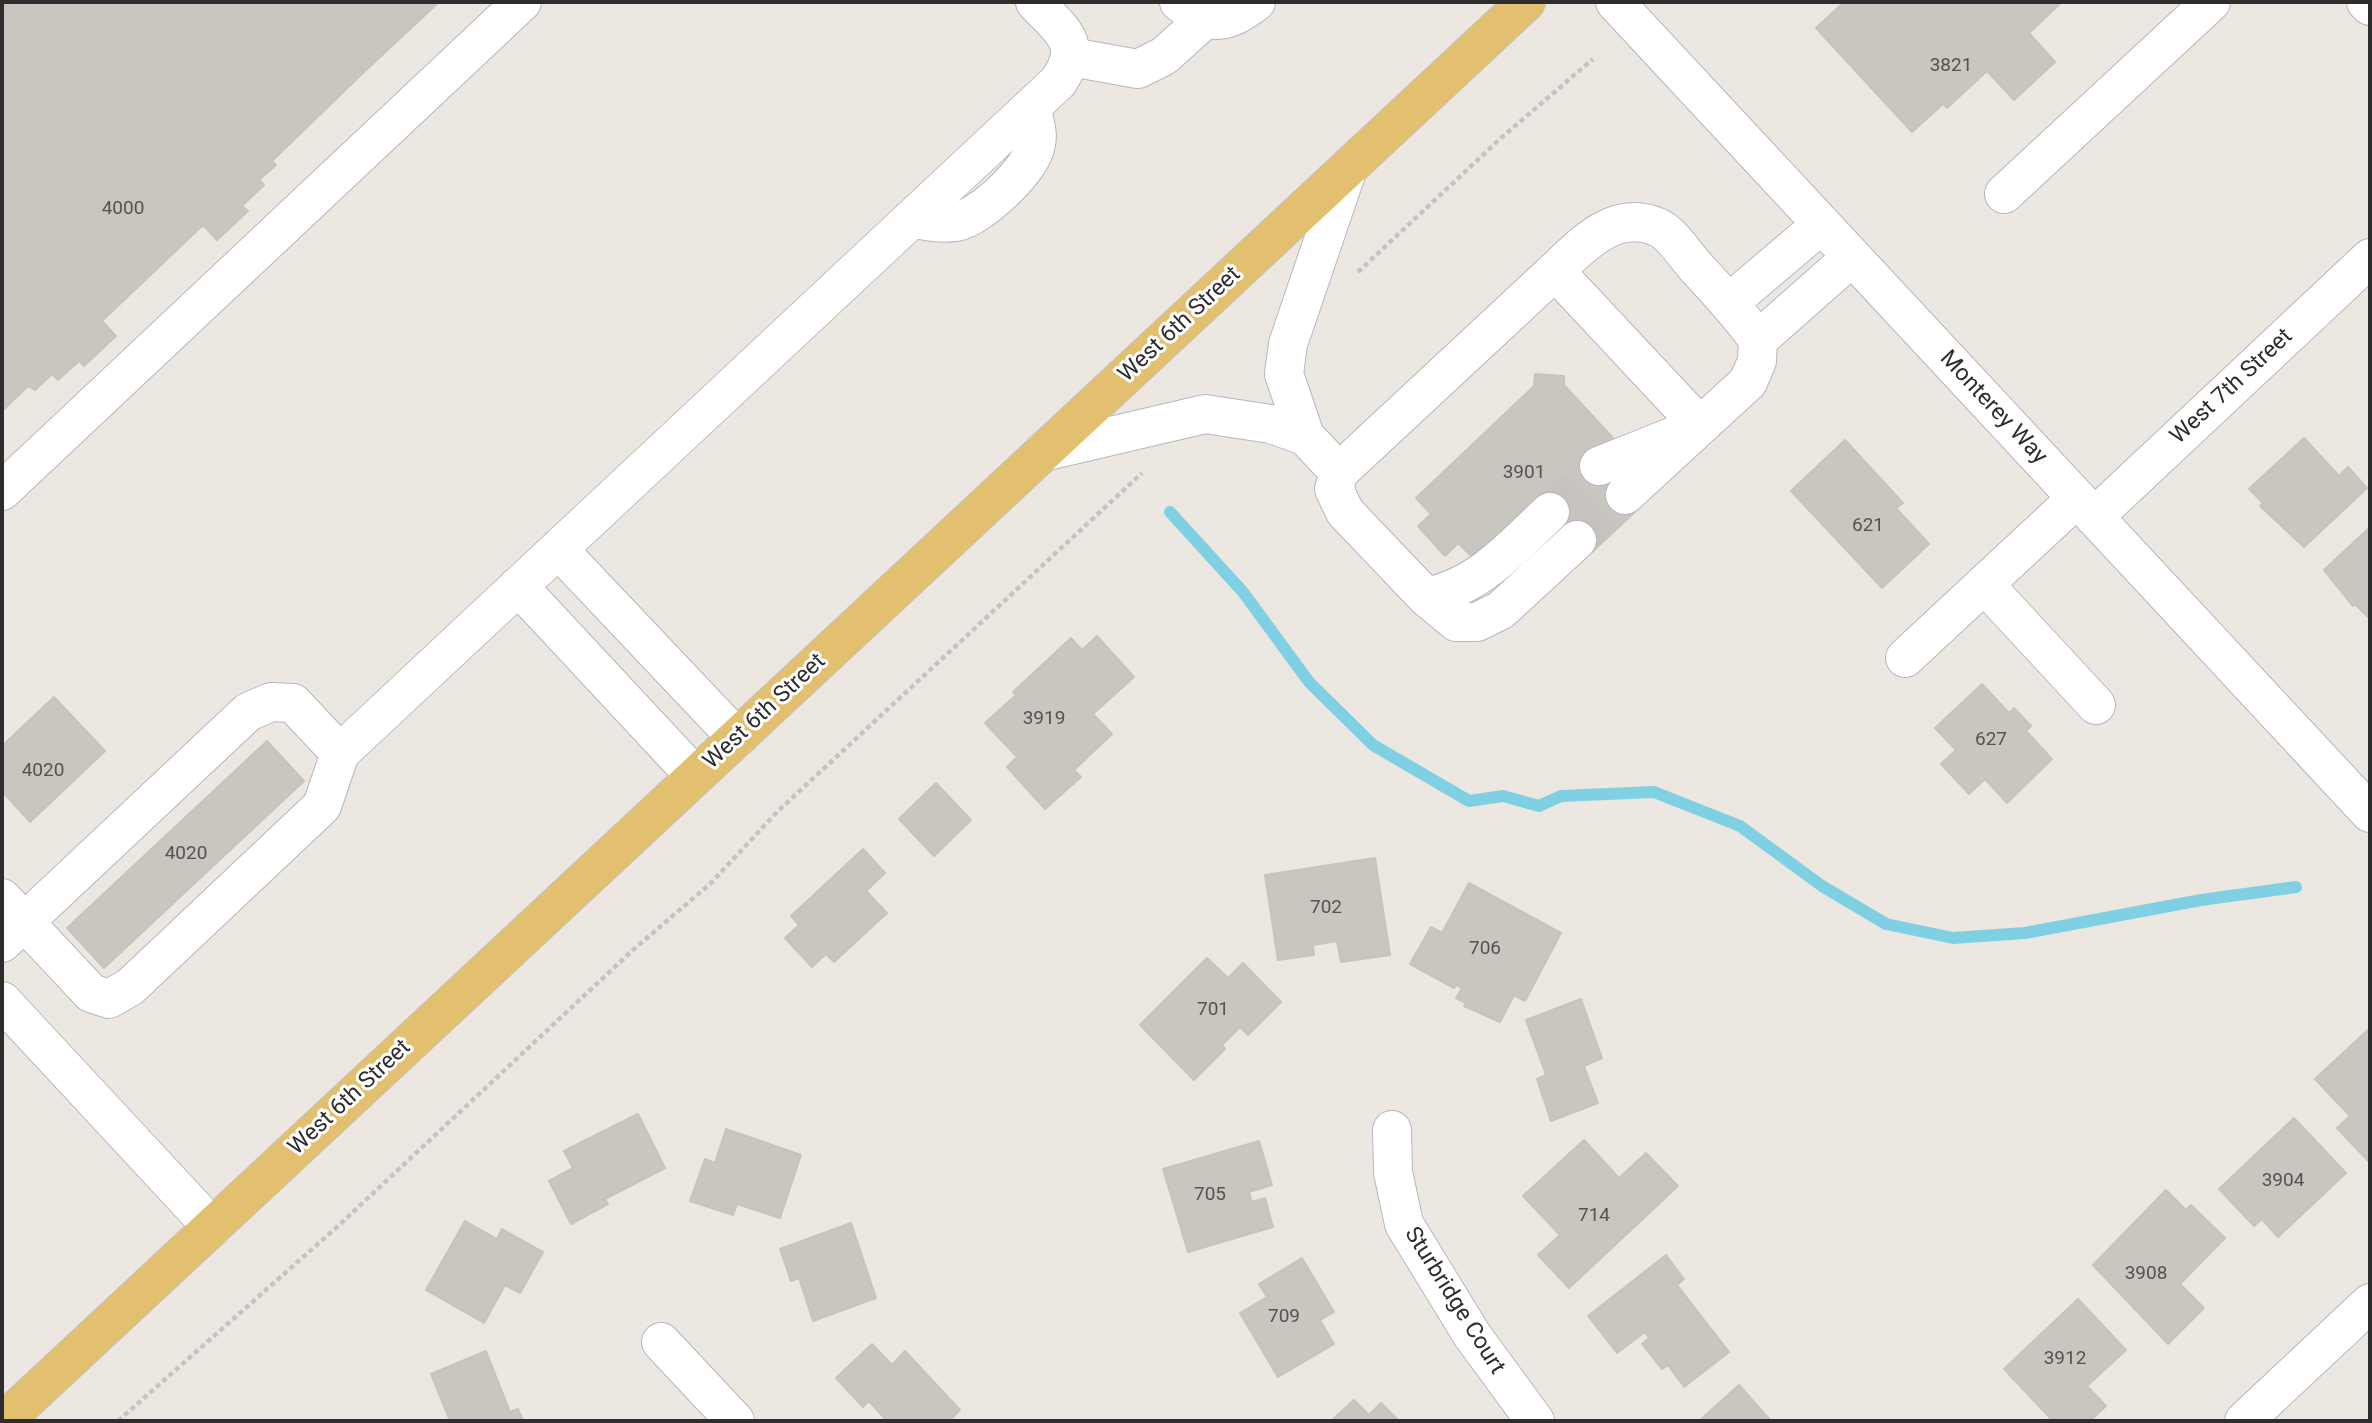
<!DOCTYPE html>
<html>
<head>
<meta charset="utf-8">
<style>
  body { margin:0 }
  #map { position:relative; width:2372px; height:1423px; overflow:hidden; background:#ede7e1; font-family:Roboto,sans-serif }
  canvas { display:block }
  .frame { position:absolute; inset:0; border:4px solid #2d2d2d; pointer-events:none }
</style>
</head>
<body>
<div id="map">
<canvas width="2372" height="1423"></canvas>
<div class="frame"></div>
</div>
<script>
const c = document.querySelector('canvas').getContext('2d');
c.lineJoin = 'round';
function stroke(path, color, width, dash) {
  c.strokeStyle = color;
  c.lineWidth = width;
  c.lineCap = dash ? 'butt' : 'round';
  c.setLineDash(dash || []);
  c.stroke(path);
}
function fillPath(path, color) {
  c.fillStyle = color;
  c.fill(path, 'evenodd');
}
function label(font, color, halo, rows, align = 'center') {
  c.font = font + ' Roboto,sans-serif';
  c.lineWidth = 6;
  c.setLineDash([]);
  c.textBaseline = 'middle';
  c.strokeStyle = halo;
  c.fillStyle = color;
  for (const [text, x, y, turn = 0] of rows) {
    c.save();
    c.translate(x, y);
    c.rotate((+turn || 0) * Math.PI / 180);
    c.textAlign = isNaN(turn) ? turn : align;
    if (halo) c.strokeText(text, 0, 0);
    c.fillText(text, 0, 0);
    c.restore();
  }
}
const stream = new Path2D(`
  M1170,512L1243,592L1309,682L1373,745L1469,801L1503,796L1539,806L1561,796L1654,792L1740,826L1822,886L1886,924L1953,938L2025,933L2201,900L2296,887`);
const building = new Path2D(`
  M2,2H298L365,71L272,161L276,165L259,180L264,185L242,206L248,211L217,240L203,225L102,321L116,336L84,366L79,361L58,380L52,374L35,390L28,386L2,411Z
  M298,2H439L365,71Z
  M1844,2H2062L2029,33L2055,62L2014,100L1987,71L1947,108L1943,104L1912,132L1816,28Z
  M1535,374L1564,376V385L1614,439L1593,460L1638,509L1590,554L1544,506L1474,559L1458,543L1445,556L1418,526L1431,514L1416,498L1534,386Z
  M2304,438L2339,476L2348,467L2367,488L2304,547L2260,506L2263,503L2249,489Z
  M1845,440L1903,503L1896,508L1929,544L1882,588L1791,491Z
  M2370,527V619L2355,604L2353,606L2324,570Z
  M1097,636L1134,677L1093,714L1112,734L1074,770L1081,777L1045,809L1007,767L1017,757L985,723L1016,695L1013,692L1071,638L1082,650Z
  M1982,684L2009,713L2014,708L2031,726L2026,731L2052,759L2007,803L1985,779L1969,794L1941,764L1956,750L1935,728Z
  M54,697L105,751L30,822L2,791V746Z
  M267,741L304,781L104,968L67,928Z
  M936,783L971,820L934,856L899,819Z
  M863,849L885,873L866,891L887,913L834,962L826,954L812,967L785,938L799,925L791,916Z
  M1375,858L1390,955L1341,962L1337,941L1313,945L1314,955L1278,960L1265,875Z
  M1469,883L1561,933L1525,1001L1514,995L1500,1022L1464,1006L1466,1003L1456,998L1462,988L1456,985L1454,988L1410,964L1431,927L1442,933Z
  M1207,958L1228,978L1243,963L1281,1002L1248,1035L1240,1027L1222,1045L1225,1049L1194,1080L1140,1025Z
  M1581,999L1602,1058L1584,1066L1598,1103L1551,1121L1537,1079L1546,1075L1526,1020Z
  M2370,1028V1163L2337,1128L2350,1116L2315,1079Z
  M638,1114L665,1168L605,1199L608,1204L571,1224L549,1181L573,1168L564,1151Z
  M2294,1118L2346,1173L2278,1237L2262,1219L2254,1226L2219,1189Z
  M726,1129L801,1155L780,1218L737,1204L733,1215L690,1201L705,1159L715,1163Z
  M1584,1140L1619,1178L1646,1153L1678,1186L1569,1288L1538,1255L1560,1235L1523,1196Z
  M1259,1141L1272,1185L1249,1192L1252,1202L1265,1198L1273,1227L1188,1252L1163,1169Z
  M2166,1190L2186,1210L2191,1205L2225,1238L2180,1284L2204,1308L2168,1344L2093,1265Z
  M465,1221L497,1239L502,1229L543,1252L520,1293L505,1285L484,1323L426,1290Z
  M851,1223L876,1298L813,1321L799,1278L791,1281L780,1249Z
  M1666,1255L1684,1279L1677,1285L1729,1352L1684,1387L1668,1365L1662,1369L1642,1344L1649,1338L1645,1332L1617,1353L1588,1316Z
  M1302,1258L1334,1312L1320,1320L1334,1344L1278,1377L1240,1313L1267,1297L1259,1284Z
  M2078,1299L2126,1350L2087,1386L2106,1406L2090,1421H2053L2004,1369Z
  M872,1344L892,1365L905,1351L960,1410L949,1421H887L869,1401L863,1407L836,1378Z
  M486,1351L510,1412L518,1409L523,1421H450L431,1374Z
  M1739,1385L1771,1421H1699Z
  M1354,1400L1369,1415L1381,1403L1399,1421H1331Z`);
const minorTunnel = new Path2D(`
  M1550,512L1599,466
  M1577,540L1625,495`);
const path = new Path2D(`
  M1358,272L1501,138L1593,59
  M118,1421L337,1227L634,949L710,884L777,812L1142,473`);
const minor = new Path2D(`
  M1179,2C1211,26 1224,26 1256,2
  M1615,2L2370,813
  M2366,2L2370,6
  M1071,57L1138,69L1164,56L1204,20
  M1348,168L1288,344L1284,374L1305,436L1339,472L1555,271L1700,426
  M2004,194L2211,2
  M912,218C927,222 940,224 956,222C980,218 1032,169 1036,144C1039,133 1033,118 1032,106
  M1555,271C1582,245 1615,209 1657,227C1671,232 1685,255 1695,266C1717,290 1739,313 1758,340L1757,361L1748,382L1625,495
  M1729,303L1822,224
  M1758,340L1852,257
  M1043,452L1205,414L1271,424L1305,436
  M1599,466L1679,434
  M1339,472L1334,489L1345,512L1426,597L1456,622H1477L1501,610L1577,540
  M2,491L522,2
  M2094,517L2370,258
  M558,549L737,738
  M1984,584L2096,705
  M518,586L695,776
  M1426,597C1479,587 1511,548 1550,512
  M1905,658L2077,498
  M2,898L91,993L109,999L130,987L322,806L340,753L1058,82C1085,43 1062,31 1035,2
  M2,943L248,712L271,702L293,703L340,753
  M2,1001L212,1227
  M1392,1130L1393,1172L1404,1224L1472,1335L1535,1421
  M661,1342L735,1421
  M2244,1421L2370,1303`);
const major = new Path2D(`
  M4,1421L1526,2`);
const numberNames = [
  ["3821",1951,66],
  ["4000",123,209],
  ["3901",1524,473],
  ["621",1868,526],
  ["3919",1044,719],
  ["627",1991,740],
  ["4020",43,771],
  ["4020",186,854],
  ["702",1326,908],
  ["706",1485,949],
  ["701",1213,1010],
  ["3904",2283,1181],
  ["705",1210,1195],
  ["714",1594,1216],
  ["3908",2146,1274],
  ["709",1284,1317],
  ["3912",2065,1359]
];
const streetNames = [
  ["West 6th Street",1180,325,-43],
  ["West 7th Street",2232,387,-43],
  ["Monterey Way",1993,408,47],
  ["West 6th Street",765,712,-43],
  ["West 6th Street",350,1098,-43],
  ["Sturbridge Court",1454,1301,58]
];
stroke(stream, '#80d0e3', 12);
fillPath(building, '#c9c5bf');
stroke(building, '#c9c3bb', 2);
stroke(minorTunnel, '#c7c2bd', 38, [38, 19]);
stroke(minor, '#b5b7bf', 40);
stroke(major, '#c4c4c4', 40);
stroke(path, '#c4c4c4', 4.5, [5, 3.5]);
stroke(minor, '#fff', 38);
stroke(major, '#e3c070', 38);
label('19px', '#545352', null, numberNames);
label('23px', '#2d2d2d', '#fff', streetNames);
</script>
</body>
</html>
